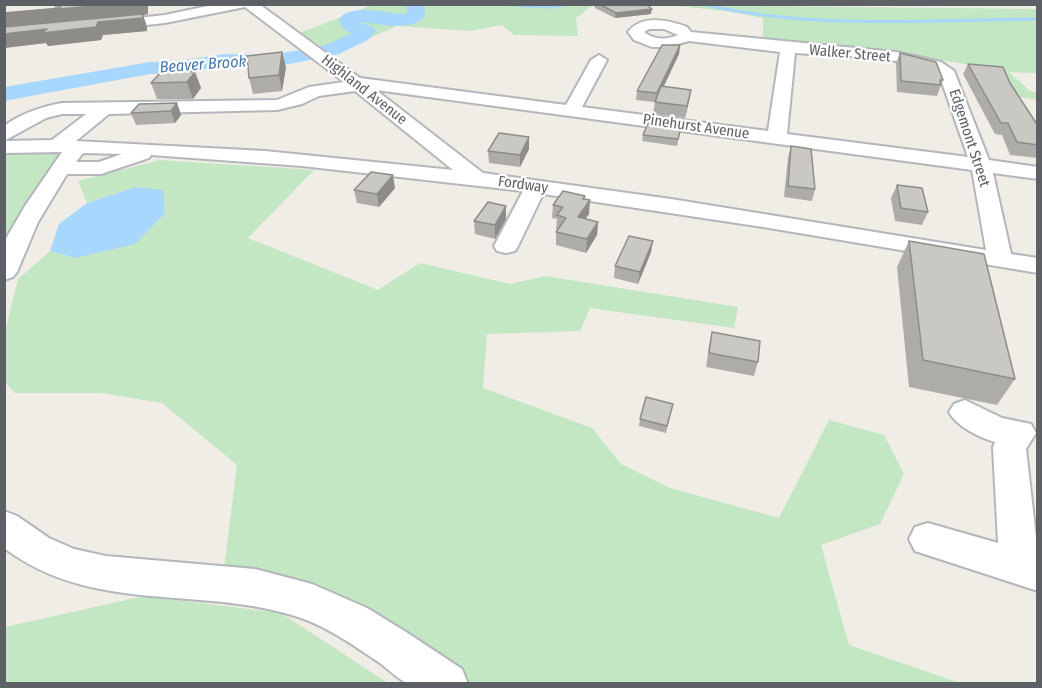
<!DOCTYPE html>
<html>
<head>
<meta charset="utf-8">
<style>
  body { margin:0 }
  #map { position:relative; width:1042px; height:688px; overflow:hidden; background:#efede6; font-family:"Fira Sans Condensed",sans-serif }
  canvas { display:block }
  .frame { position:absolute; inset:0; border:6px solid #5d6166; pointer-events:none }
</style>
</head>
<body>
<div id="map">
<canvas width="1042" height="688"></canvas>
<div class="frame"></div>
</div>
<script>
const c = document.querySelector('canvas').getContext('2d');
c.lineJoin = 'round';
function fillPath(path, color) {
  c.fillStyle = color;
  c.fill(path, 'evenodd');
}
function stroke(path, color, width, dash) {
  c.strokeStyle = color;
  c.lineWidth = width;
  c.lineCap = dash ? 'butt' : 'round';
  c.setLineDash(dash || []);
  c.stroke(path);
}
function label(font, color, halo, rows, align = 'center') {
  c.font = font + ' "Fira Sans Condensed",sans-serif';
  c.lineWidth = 4.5;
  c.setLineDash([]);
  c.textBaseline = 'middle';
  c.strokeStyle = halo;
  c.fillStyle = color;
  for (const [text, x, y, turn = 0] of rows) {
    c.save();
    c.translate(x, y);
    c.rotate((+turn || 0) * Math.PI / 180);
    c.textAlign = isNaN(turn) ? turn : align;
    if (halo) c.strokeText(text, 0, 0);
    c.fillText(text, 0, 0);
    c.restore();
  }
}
const green = new Path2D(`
  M372,5H600L592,6L576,18L578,36L514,35L502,25L470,31L397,26L333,54L300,33Z
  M668,5L1037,9V73L1009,72L1030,91L1037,93V100L1020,97L992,68L871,50L763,40V18L726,11Z
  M68,149L14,234L5,235L4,151Z
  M160,160L314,170L248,238L378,290L420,263L510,284L545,276L738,307L734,328L590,308L580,331L487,334L483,388L592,428L621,464L670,488L779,518L829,420L884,435L904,474L880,524L821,545L849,645L960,683H469L435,662L224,569L237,465L162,403L102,393H15L5,382V332L18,279L50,251L75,258L135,187L87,203L78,181Z
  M144,596L281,613L388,683H5V627Z`);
const water = new Path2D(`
  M135,187L163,190L165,213L135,244L75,258L50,251L59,224L87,203Z`);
const stream = new Path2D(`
  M496,4L548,7L573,4
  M702,4C811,30 927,20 1038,19`);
const river = new Path2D(`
  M406,4H424L425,16C413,33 376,23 359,22L373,27L376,31L368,40L339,54L295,63L266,67L225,66L177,73L150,74L4,101V87L150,62L177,61L225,54L266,55L295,51L326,45L352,33C344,30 340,28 339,19C350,3 385,13 403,14L407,13Z`);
const minor = new Path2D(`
  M217,4H259L360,78L566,105L591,60L599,55L607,60L582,107L768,131L780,52L689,41L667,47H652L634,40L628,32C642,14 668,20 687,27L691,32L896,52L941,62L954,71L989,160L1038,167V179L993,173L1011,254L1038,258V273L763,227L543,194L518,246L515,251L506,253L497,251L494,246L523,191L302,166L151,155L149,158L101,174H67L38,222L17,272L13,277L4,280V242L25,206L62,152L4,153V141L52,140L86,114H62L46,118L4,141V126C22,113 41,107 62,103L277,100L309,87L344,82L245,7L165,23L108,29L101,25L108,21L165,15ZM649,29H664L678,35C666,40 654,40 644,32ZM795,53C836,56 903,55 939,74L968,157L787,134ZM376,90L972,170L986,250L671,199L483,173ZM355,91L453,170L265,151L76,141L109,114L277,110L302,104L319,96ZM83,153L122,154L99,162H76Z
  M965,400L1002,418L1031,424L1036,433L1026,449L1038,555V591L915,551L909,539L915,527L928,523L998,543L993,447L995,442C979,437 957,427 949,412L954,404Z
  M4,511L17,516L49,538L74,549L106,556L255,569L312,584L367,608L406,632L462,669L468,684C454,684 422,687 409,684C400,681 388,669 380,663C353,645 324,624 292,615C195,586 92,614 4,548Z`);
const wall = new Path2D(`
  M53,4H148V14L143,15L147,27V31L103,35L101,40L48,46L46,43L4,48V13L55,8Z
  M595,4H646L651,14L615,18L595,8Z
  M680,45L679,54L664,86L689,101L685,118L653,114L655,102L636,100L637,91Z
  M900,53L943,80L937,96L897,92L896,63Z
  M968,64L1010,83L1038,126V158L1010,155L1002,135L995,134L963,74Z
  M286,67L282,91L253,94L249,78Z
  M181,68V70L195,72L201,88L193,99H157L151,83Z
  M177,103L181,115L175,123L136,125L131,113Z
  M680,133L677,146L642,141L643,135Z
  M791,146L815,189L812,201L784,197L788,157Z
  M529,149L520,167L489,163L488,151Z
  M897,185L928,212L922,225L895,221L891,198Z
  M395,188L379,207L357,203L354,190Z
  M585,200L589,214L585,219L598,222L597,235L586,253L556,245V232L558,229H556L557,219L552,218L553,205Z
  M506,206V219L495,239L475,234L474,221Z
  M909,241L1015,379L997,405L909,387L897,267Z
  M651,252L638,284L614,278L615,266Z
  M712,332L758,362L754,376L706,367L709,346Z
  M673,404L666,433L639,426L640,419Z`);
const shadedWall = new Path2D(`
  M115,4H148V14L143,15L147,27V31L103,35L101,40L48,46L46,43L4,48V34L47,29L96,27L4,28V14Z
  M652,9L651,14L615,18L616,13Z
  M680,45L679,54L656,102L657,93Z
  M282,52L286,67L282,91L279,75Z
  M195,72L201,88L193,99L187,82Z
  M691,90L689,101L685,118L687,106Z
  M177,103L181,115L175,123L171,111Z
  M529,137V149L520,167V155Z
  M393,175L395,188L379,207L377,194Z
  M585,196L584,209L590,200L589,214L577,231L578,217L583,199Z
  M506,206V219L495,239V225Z
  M598,222L597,235L586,253L587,239Z
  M653,241L651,252L638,284L640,272Z`);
const building = new Path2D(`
  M56,4H115L4,14V13L61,8Z
  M599,4H646L652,9L616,13Z
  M143,14V18L98,22L96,27L42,33L47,29L4,34V27Z
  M662,45H680L657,93L637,91Z
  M282,52L279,75L249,78L247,56Z
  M900,53L936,62L943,80H940L941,85L901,81Z
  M968,64L1003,67L1010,83L1038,126V145L1017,142L1008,123H1001Z
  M181,68L180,70L195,72L187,82L151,83L163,70Z
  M661,86L691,90L687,106L655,102Z
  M177,103L171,111L131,113L139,104Z
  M648,123L681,127L678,139L643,135Z
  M499,133L529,137L520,155L488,151Z
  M791,146L811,149L815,189L788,186Z
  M371,172L393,175L377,194L354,190Z
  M897,185L922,188L928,212L901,208Z
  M563,191L585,196L583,199L590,200L578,217L598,222L587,239L556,232L566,218L557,215L563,207L553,205Z
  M488,202L506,206L495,225L474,221Z
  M629,236L653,241L640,272L615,266Z
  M909,241L984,254L1015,379L923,360Z
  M712,332L760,341L758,362L709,353Z
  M646,397L673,404L667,426L640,419Z`);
const farStreetnames = [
  ["Walker Street",850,54,5],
  ["Highland Avenue",364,90,38],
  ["Pinehurst Avenue",696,127,8],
  ["Edgemont Street",969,138,72],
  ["Fordway",523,185,8]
];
const farWaternames = [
  ["Beaver Brook",203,65,-4]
];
fillPath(green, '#c3e6c3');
fillPath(water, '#a8d7fd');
stroke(stream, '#a8d7fd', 3);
fillPath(river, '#a8d7fd');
stroke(minor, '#b3b6ba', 4);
fillPath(minor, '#fff');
fillPath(wall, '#aeaca8');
fillPath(shadedWall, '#8d8c88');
fillPath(building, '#cac8c3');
stroke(building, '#8d8c88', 1.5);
label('15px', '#5d6166', '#fff', farStreetnames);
label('italic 16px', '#4478af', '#fff', farWaternames);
</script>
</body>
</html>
